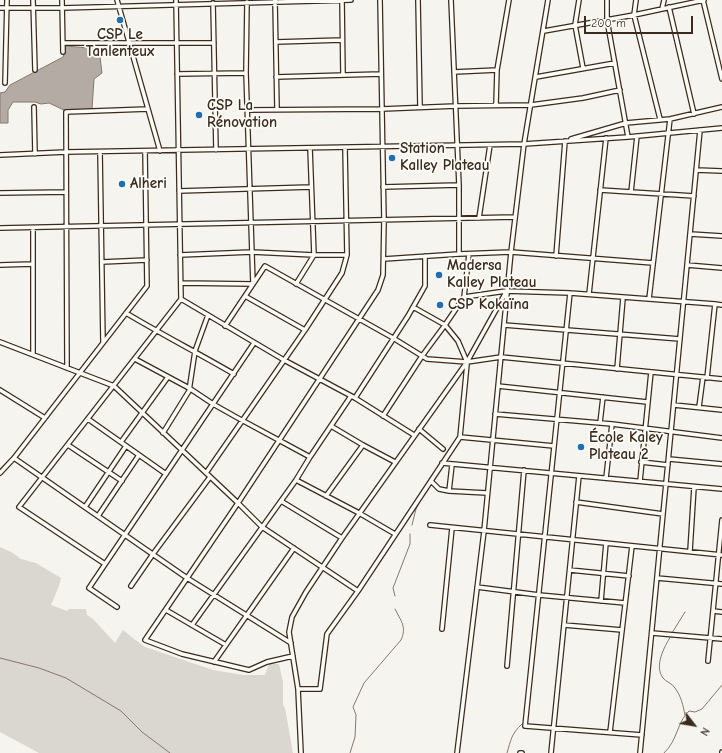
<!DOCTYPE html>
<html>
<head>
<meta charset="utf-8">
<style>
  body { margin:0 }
  #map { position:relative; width:722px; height:753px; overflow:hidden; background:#f5f4ee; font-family:"Comic Neue",sans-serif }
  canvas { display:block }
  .north { position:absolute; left:674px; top:705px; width:40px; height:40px; -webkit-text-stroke:3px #fdfcf7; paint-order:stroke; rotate:121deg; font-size:11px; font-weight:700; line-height:16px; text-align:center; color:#3b2a1e }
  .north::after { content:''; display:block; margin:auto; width:14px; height:18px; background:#3b2a1e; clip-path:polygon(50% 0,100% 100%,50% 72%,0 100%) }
  .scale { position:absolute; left:584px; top:16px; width:109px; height:18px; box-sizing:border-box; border:2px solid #3b2a1e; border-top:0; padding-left:5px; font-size:12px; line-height:14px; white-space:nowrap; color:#3b2a1e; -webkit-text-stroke:3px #fdfcf7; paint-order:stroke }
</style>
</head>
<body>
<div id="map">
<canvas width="722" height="753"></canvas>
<div class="north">N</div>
<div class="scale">200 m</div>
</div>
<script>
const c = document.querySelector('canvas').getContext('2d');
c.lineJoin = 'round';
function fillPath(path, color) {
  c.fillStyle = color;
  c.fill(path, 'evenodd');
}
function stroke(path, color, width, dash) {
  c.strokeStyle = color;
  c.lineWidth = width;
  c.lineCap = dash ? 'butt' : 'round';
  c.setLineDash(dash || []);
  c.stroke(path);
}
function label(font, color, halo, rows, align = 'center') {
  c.font = font + ' "Comic Neue",sans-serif';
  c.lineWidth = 3.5;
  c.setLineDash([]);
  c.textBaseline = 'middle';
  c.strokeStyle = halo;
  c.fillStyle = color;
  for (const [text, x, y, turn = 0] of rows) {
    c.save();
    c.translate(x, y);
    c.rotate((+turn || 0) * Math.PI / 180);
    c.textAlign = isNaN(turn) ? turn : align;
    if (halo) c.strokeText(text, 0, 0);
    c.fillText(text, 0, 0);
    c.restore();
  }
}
const green = new Path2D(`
  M0,547L13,553L21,559L36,563L61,578L59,586L51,605L67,611L69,609H86L87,615L93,619L115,643L123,630L134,639L145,647L213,670L243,675H265L269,664H279L283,682V705L285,708L293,753H39L0,732Z`);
const water = new Path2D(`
  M66,46L99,49L102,73L94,79L92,109L66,111L49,103L41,104L35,102H13L8,110V123H0V93L5,92L10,85L63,57Z`);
const stream = new Path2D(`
  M412,525L416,509L421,499
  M395,596L393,588L410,544V534
  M672,633L685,612
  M671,636C664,647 654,666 663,678C666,682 672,683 675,688C681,696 683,705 685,715
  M0,658L39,668L66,678L121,711L142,732L170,753
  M350,753L355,737L356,715L353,707L364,683L401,640C407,627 401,621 395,609
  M507,753C511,740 511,734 522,724
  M664,753C678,740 677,722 689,711L695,712L702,709L722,685`);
const minor = new Path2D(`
  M33,0L35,70
  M62,0L63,52
  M117,0L160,151
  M342,0L343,75
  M418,0L420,107
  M451,0L459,185V254
  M579,0L575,25L583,68
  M607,0V20L628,137
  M636,0L634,15L660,119
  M703,0L722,79
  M275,1L277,109
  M213,3L216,150
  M669,7L694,114
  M0,8H62L351,0
  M662,9L664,0
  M544,31L634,15L704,0
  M276,42L342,40
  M63,43H214
  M454,72L497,70
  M177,74L246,73
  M276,77L381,74
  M536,77L615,63
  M5,83L7,0
  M496,105L497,70L509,0
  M34,107L35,154
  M247,110L382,109L456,106L531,105L583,98L620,90
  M571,139L626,123L670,119L722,107
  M100,152L103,342
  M0,155L66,152L524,144L628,137L722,128
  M696,170L722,171
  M383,187L459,185
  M600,190L694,196
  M179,191L311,187
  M631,192L637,136
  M0,193L66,192
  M479,218L490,145
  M0,228L515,217
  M33,228V354
  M690,234L722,236
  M180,255L252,252L314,255H347
  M556,256L565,141
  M384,259L459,254L511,252L653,263
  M102,262L147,260
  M0,265L33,264
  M687,265L722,268
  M181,283L253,284L246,73L247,2
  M296,284L314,255L310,148
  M570,293L525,726L642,735
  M589,294L606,138
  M245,296L305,330
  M464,297L506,291L570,293L715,304L707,378
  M181,299L284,360L355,398L414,435
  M649,299L670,119
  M715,304L722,305
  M413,307L445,325L458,341L467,362L501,357L722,379
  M126,313C161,334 198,353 234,374
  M504,325L680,339
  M225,326L265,266L393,338L427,359L467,362
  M0,342L114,386L238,503L262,527L358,591
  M135,359L189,388L213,404L236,417L310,457
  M67,368L66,112L148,109
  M617,369L623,298
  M498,386L647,402
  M0,390L45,418
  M355,398L408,316L425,286V256
  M674,405L722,410
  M699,407L703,377
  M495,414L612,424L722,438
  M383,416L422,356L445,325L464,297L469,254
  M88,419L166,474
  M600,423L603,397
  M331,426L363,445L395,462
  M419,429L443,449
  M163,433L189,391L195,351L208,315
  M460,437L554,446
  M121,442L168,377
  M68,445L122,481
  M14,458L187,578L291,643
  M669,459L722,464
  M641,462L668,465
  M442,463L722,489
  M0,473L14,458L147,286L145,151
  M206,473L305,330L342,273L347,255L345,148
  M606,478L612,424
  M296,480L359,513L395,534
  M431,481L439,489L449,491L487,493
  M640,481L651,372
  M449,491L452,465
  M326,496L363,445
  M281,501L342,538
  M576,502L663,514
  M85,507L126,446
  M98,516L139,455
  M430,525L722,555
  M690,551L694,487
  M105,564L19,507L181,299L176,0
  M570,570L629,576
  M657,578L722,584
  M131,586L153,554L210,477
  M477,587L539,595L625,603
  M601,601L606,543
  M117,607L89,588L254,343
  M166,610L226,645
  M713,611L722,612
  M192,625L296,480L310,457L351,396
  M564,625L622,630
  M442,629L452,528
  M652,633L722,639
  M293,656L267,662L249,670L182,654L145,640L238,503L378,290L383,275L384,220L380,0
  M708,661L722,520
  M214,662L294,548
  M507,666L524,470
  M298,689H320L327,634L358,591L460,437L467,364
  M610,732L632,546
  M301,753L298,689L289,632L292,617L306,592L342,538L467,362L506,292
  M457,753L484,531L511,252L524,144L548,0
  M520,753H522
  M551,753L579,476
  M640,753L700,130
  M722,753V752`);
const markers = [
  [120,20,4,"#1f6fb2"],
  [199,115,4,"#1f6fb2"],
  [392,158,4,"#1f6fb2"],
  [122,184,4,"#1f6fb2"],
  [439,275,4,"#1f6fb2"],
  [440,305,4,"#1f6fb2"],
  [581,447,4,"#1f6fb2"]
];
const poiNames = [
  ["CSP Le",120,35,"center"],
  ["Tanlenteux",120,52,"center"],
  ["CSP La",207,106],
  ["Rénovation",207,123],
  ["Station",400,149],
  ["Kalley Plateau",400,166],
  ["Alheri",130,184],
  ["Madersa",447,266],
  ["Kalley Plateau",447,283],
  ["CSP Kokaïna",448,305],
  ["École Kaley",589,438],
  ["Plateau 2",589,455]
];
fillPath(green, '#dad6d0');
fillPath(water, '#b4aca4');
stroke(water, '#84786e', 1);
stroke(stream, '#84786e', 1);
stroke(minor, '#3b2a1e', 6);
stroke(minor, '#fdfcf7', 3.5);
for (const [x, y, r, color] of markers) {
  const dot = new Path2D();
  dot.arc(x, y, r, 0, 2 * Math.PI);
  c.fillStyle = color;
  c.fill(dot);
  stroke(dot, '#fdfcf7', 1.5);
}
label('bold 15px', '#3b2a1e', '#fdfcf7', poiNames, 'left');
</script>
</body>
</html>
